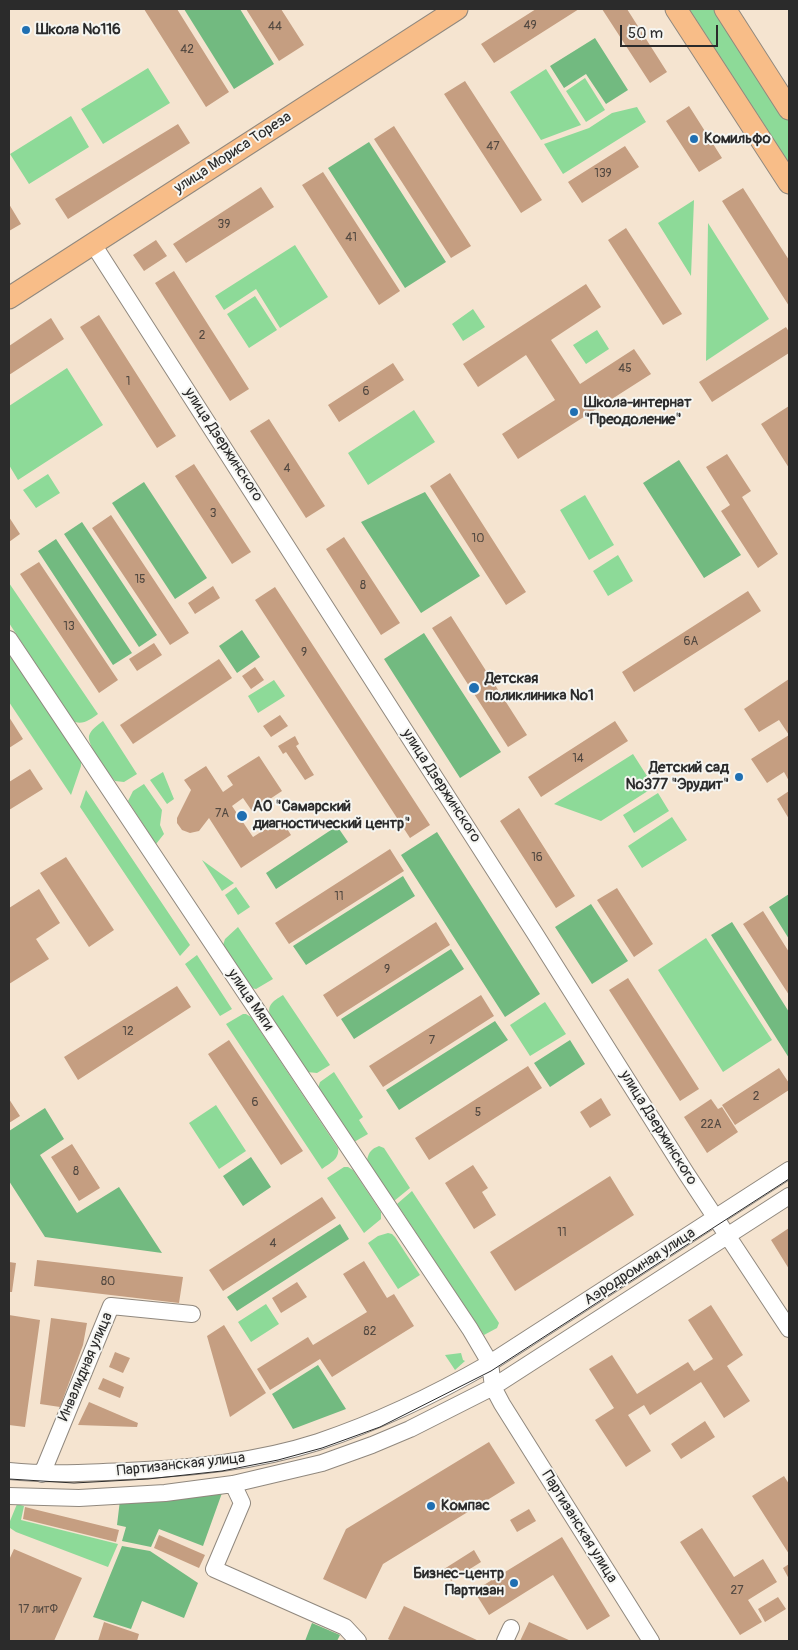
<!DOCTYPE html>
<html>
<head>
<meta charset="utf-8">
<style>
  body { margin:0 }
  #map { position:relative; width:798px; height:1650px; overflow:hidden; background:#f5e4d0; font-family:Pangolin,sans-serif }
  canvas { display:block }
  .frame { position:absolute; inset:0; border:10px solid #2b2b2b; pointer-events:none }
  .scale { position:absolute; left:620px; top:25px; width:98px; height:22px; box-sizing:border-box; border:2px solid #2b2b2b; border-top:0; padding-left:6px; font-size:15px; line-height:18px; white-space:nowrap; color:#2b2b2b; -webkit-text-stroke:4px #f6f6f2; paint-order:stroke }
</style>
</head>
<body>
<div id="map">
<canvas width="798" height="1650"></canvas>
<div class="frame"></div>
<div class="scale">50 m</div>
</div>
<script>
const c = document.querySelector('canvas').getContext('2d');
c.lineJoin = 'round';
function fillPath(path, color) {
  c.fillStyle = color;
  c.fill(path, 'evenodd');
}
function stroke(path, color, width, dash) {
  c.strokeStyle = color;
  c.lineWidth = width;
  c.lineCap = dash ? 'butt' : 'round';
  c.setLineDash(dash || []);
  c.stroke(path);
}
function label(font, color, halo, rows, align = 'center') {
  c.font = font + ' Pangolin,sans-serif';
  c.lineWidth = 4;
  c.setLineDash([]);
  c.textBaseline = 'middle';
  c.strokeStyle = halo;
  c.fillStyle = color;
  for (const [text, x, y, turn = 0] of rows) {
    c.save();
    c.translate(x, y);
    c.rotate((+turn || 0) * Math.PI / 180);
    c.textAlign = isNaN(turn) ? turn : align;
    if (halo) c.strokeText(text, 0, 0);
    c.fillText(text, 0, 0);
    c.restore();
  }
}
const green = new Path2D(`
  M689,9H721L789,116V163Z
  M148,68L170,103L103,144L81,109Z
  M546,69L581,125L541,140L510,92Z
  M585,78L605,110L586,122L566,91Z
  M637,107L646,122L563,174L544,144L589,128L612,113Z
  M71,116L89,147L29,184L10,154Z
  M694,200L691,276L658,223Z
  M708,223L769,319L706,361Z
  M295,245L328,297L280,328L256,289L224,310L215,296Z
  M255,296L277,330L249,348L227,314Z
  M473,309L485,327L463,341L452,324Z
  M597,330L609,349L586,364L573,345Z
  M67,368L103,425L18,480L9,465V406Z
  M414,410L435,442L368,485L348,453Z
  M48,474L60,493L36,508L23,490Z
  M585,495L614,545L589,560L560,510Z
  M618,555L633,581L608,596L593,571Z
  M9,583L98,714C91,719 82,726 73,721L9,623Z
  M9,651L81,760V766L71,795L9,702Z
  M274,680L285,696L258,713L248,696Z
  M103,721L137,774L124,782L115,781C108,772 87,746 89,736C91,729 98,725 103,721Z
  M633,754L654,787L601,821L554,804Z
  M163,772L174,799L167,804L150,780Z
  M144,784L162,810L160,825L164,834L156,844L128,801L133,791Z
  M86,790L190,945L180,956L80,807Z
  M658,793L669,811L634,833L623,815Z
  M672,817L687,840L642,868L628,846Z
  M202,860L234,883L222,891Z
  M236,887L250,907L238,915L225,895Z
  M238,927L273,979L256,989L251,988L223,945L225,939Z
  M706,938L772,1040L723,1072L658,970Z
  M197,955L232,1009L220,1016L185,964Z
  M283,995L330,1065L317,1073L307,1072L271,1019C266,1005 272,1002 283,995Z
  M545,1002L566,1034L530,1056L510,1025Z
  M243,1014H246L251,1017L338,1148C340,1159 330,1163 322,1169L226,1024Z
  M334,1072L363,1117L359,1120L368,1134L354,1142L318,1088L320,1082Z
  M216,1105L246,1151L219,1169L189,1123Z
  M379,1146L384,1148L410,1188L394,1201L367,1160C369,1152 371,1149 379,1146Z
  M344,1167H348L353,1170L381,1212V1219L364,1233L327,1178Z
  M412,1191L499,1323L497,1328L484,1335L397,1204Z
  M388,1233L392,1234L395,1237L420,1275L398,1289L368,1243L378,1236Z
  M266,1304L279,1324L251,1342L238,1322Z
  M461,1353L463,1360L465,1361L455,1370L445,1355Z
  M17,1504L24,1506L21,1520L118,1544L108,1567L16,1532L10,1528V1521Z`);
const forest = new Path2D(`
  M184,9H240L274,64L234,89Z
  M595,38L628,90L606,104L586,74L564,88L550,66Z
  M369,142L446,262L405,288L328,168Z
  M679,460L741,555L704,578L643,483Z
  M144,482L207,578L175,599L112,503Z
  M425,492L480,576L421,613L361,522Z
  M82,522L157,635L139,647L64,534Z
  M56,539L132,653L113,665L38,551Z
  M242,630L260,657L237,673L219,646Z
  M424,633L501,752L460,778L384,659Z
  M337,826L348,842L276,889L266,873Z
  M437,832L540,994L505,1017L401,855Z
  M403,876L415,896L306,965L293,946Z
  M789,894V939L769,907Z
  M591,904L628,961L592,984L555,927Z
  M732,922L789,1012V1058L711,935Z
  M451,949L464,969L354,1039L341,1019Z
  M495,1021L508,1040L399,1110L386,1090Z
  M570,1040L585,1064L550,1087L534,1063Z
  M45,1108L64,1139L40,1155L77,1213L119,1187L162,1253L45,1237L9,1181V1131Z
  M251,1157L271,1187L243,1206L223,1176Z
  M340,1224L349,1239L237,1311L227,1297Z
  M318,1365L346,1409L293,1429L272,1394Z
  M222,1493L203,1546L159,1529L151,1547L122,1541L126,1527L117,1525L120,1500Z
  M122,1546L150,1551L198,1583L184,1618L142,1601L131,1629L93,1617Z
  M312,1623L340,1635L337,1641H305Z`);
const building = new Path2D(`
  M144,9H177L229,92L206,107Z
  M246,9H281L304,45L279,61Z
  M536,9H579L494,63L481,44Z
  M602,9H627L667,72L650,83Z
  M465,81L542,200L521,213L444,94Z
  M689,106L722,158L699,172L666,121Z
  M178,124L190,143L68,219L55,199Z
  M394,126L471,246L451,258L374,139Z
  M625,146L639,167L582,203L568,182Z
  M323,172L400,291L379,305L302,185Z
  M261,187L274,207L186,263L173,244Z
  M743,188L789,260V306L722,201Z
  M9,204L21,224L9,231Z
  M626,228L682,314L663,325L608,240Z
  M156,240L167,256L144,271L133,255Z
  M174,271L249,389L230,401L155,283Z
  M586,284L601,307L551,340L580,384L634,349L651,374L518,459L502,434L555,400L526,355L478,387L463,364Z
  M99,315L176,436L157,448L80,327Z
  M51,318L64,339L9,375V346Z
  M786,327L789,332V353L712,402L699,382Z
  M393,363L404,380L339,422L328,405Z
  M789,406V468L761,424Z
  M269,419L325,506L306,518L250,431Z
  M727,454L751,491L742,497L778,554L758,568L721,511L730,505L706,467Z
  M194,464L251,552L232,564L175,476Z
  M450,473L526,592L506,605L430,486Z
  M111,515L189,633L170,645L92,528Z
  M9,517L20,534L9,542Z
  M344,537L400,623L381,635L326,549Z
  M39,562L118,680L99,693L20,574Z
  M213,586L220,598L195,614L188,603Z
  M275,587L430,825L410,838L255,600Z
  M748,591L761,611L634,692L622,672Z
  M451,616L527,735L508,747L432,628Z
  M154,643L162,655L137,671L129,659Z
  M219,659L232,678L133,744L120,725Z
  M255,667L264,680L251,689L242,676Z
  M789,679V781L784,772L767,783L751,759L789,735L779,720L759,732L744,709Z
  M280,715L288,726L271,737L263,726Z
  M9,717L23,739L9,748Z
  M615,721L628,741L541,797L528,777Z
  M295,736L299,744L296,746L314,775L305,780L286,752L283,754L278,746Z
  M259,756L282,791L252,811L243,798L232,806L253,837L281,819L291,835L241,868L209,818L199,831L190,833L182,830L177,823V818L191,790L184,780L206,766L223,792L233,785L227,776Z
  M30,769L43,789L9,810V782Z
  M789,791V819L777,799Z
  M519,808L575,896L556,908L500,821Z
  M390,849L404,871L289,944L275,923Z
  M66,857L114,930L89,947L40,873Z
  M617,888L653,944L634,957L597,900Z
  M39,889L60,923L36,939L49,959L9,984V908Z
  M763,911L789,952V995L743,924Z
  M436,922L450,945L337,1017L323,995Z
  M628,978L699,1089L680,1101L609,990Z
  M177,986L191,1007L78,1080L64,1057Z
  M481,995L494,1016L383,1087L369,1066Z
  M229,1040L303,1151L281,1165L208,1054Z
  M528,1066L542,1088L429,1160L415,1138Z
  M779,1068L789,1083V1090L735,1125L722,1105Z
  M601,1098L611,1115L590,1128L580,1112Z
  M9,1099L20,1116L9,1123Z
  M711,1099L718,1109L722,1107L738,1132L707,1153L684,1117Z
  M72,1144L100,1188L79,1201L51,1157Z
  M473,1165L488,1188L482,1192L496,1215L474,1229L445,1183Z
  M610,1176L634,1215L515,1291L490,1252Z
  M322,1197L336,1218L223,1291L209,1270Z
  M789,1228V1269L771,1240Z
  M37,1260L183,1277L179,1303L34,1286Z
  M364,1261L387,1298L394,1294L414,1326L332,1377L320,1359L270,1390L257,1369L308,1337L313,1345L367,1312L343,1274Z
  M9,1262L16,1263L12,1292H9Z
  M297,1282L307,1297L281,1313L272,1298Z
  M711,1305L743,1355L727,1366L750,1401L724,1418L701,1382L650,1415L644,1405L628,1415L651,1451L626,1467L595,1420L614,1408L589,1369L612,1355L637,1394L688,1362L694,1371L713,1359L688,1320Z
  M9,1315L40,1320L25,1427L9,1425Z
  M51,1318L87,1323L83,1345L60,1407L40,1404Z
  M224,1325L266,1393L230,1417L207,1336Z
  M115,1352L130,1358L123,1373L109,1367Z
  M103,1378L124,1387L120,1398L98,1389Z
  M89,1402L138,1423L137,1427L78,1425Z
  M705,1421L715,1437L681,1459L671,1444Z
  M489,1442L515,1483L383,1564L366,1599L323,1579L346,1529Z
  M784,1476L789,1484V1554L752,1496Z
  M25,1507L119,1530L116,1542L23,1519Z
  M529,1509L536,1521L517,1532L510,1520Z
  M702,1528L734,1577L763,1559L777,1582L748,1600L762,1622L740,1635L680,1542Z
  M159,1535L205,1555L199,1568L154,1548Z
  M562,1537L610,1616L587,1630L553,1575L489,1615L474,1591Z
  M14,1549L82,1578L54,1641H9V1560Z
  M474,1550L481,1562L451,1581L444,1569Z
  M789,1564V1579L783,1568Z
  M778,1597L786,1609L765,1622L758,1609Z
  M404,1606L479,1641H392L388,1639Z
  M104,1622L139,1634L137,1641H98Z
  M529,1622L571,1641H520Z`);
const minor = new Path2D(`
  M93,244L534,932L686,1173L789,1329
  M9,639L470,1329L490,1363L493,1387L502,1404L651,1641
  M9,1471C48,1475 87,1473 127,1471C191,1468 256,1462 318,1442C378,1422 436,1394 490,1363L789,1170
  M42,1474L111,1306L192,1314
  M233,1484L242,1503L214,1569L345,1627L358,1641
  M9,1496L79,1498L165,1493L233,1484L322,1463L372,1445L410,1429L493,1387L789,1196
  M505,1641L511,1628`);
const major = new Path2D(`
  M676,9L789,183
  M725,9L789,109
  M9,298L457,9`);
const tram = new Path2D(`
  M9,1479L74,1483L148,1479L222,1471L278,1460L322,1448L380,1427L491,1371L789,1179`);
const markers = [
  [26,30,5,"#1f6fb2"],
  [694,139,5,"#1f6fb2"],
  [574,412,5,"#1f6fb2"],
  [474,688,6,"#1f6fb2"],
  [739,777,5,"#1f6fb2"],
  [242,816,6,"#1f6fb2"],
  [431,1506,5,"#1f6fb2"],
  [514,1583,5,"#1f6fb2"]
];
const numberNames = [
  ["49",530,26],
  ["44",275,27],
  ["42",187,50],
  ["47",493,147],
  ["139",603,174],
  ["39",224,225],
  ["41",351,238],
  ["2",202,336],
  ["45",625,369],
  ["1",128,382],
  ["6",366,392],
  ["4",287,469],
  ["3",213,514],
  ["10",478,539],
  ["15",140,580],
  ["8",363,586],
  ["13",69,627],
  ["6А",691,642],
  ["9",304,653],
  ["14",578,759],
  ["7А",222,814],
  ["16",537,858],
  ["11",339,897],
  ["9",387,970],
  ["12",128,1032],
  ["7",432,1041],
  ["2",756,1097],
  ["6",255,1103],
  ["5",478,1113],
  ["22А",711,1125],
  ["8",76,1172],
  ["11",562,1233],
  ["4",273,1244],
  ["80",108,1282],
  ["82",370,1332],
  ["27",737,1591],
  ["17 литФ",38,1610]
];
const poiNames = [
  ["Школа №116",36,30],
  ["Комильфо",704,139],
  ["Школа-интернат",584,403],
  ["\"Преодоление\"",584,420],
  ["Детская",485,679],
  ["поликлиника №1",485,696],
  ["Детский сад",729,768,"right"],
  ["№377 \"Эрудит\"",729,785,"right"],
  ["АО \"Самарский",253,807],
  ["диагностический центр\"",253,824],
  ["Компас",441,1506],
  ["Бизнес-центр",504,1574,"right"],
  ["Партизан",504,1591,"right"]
];
const streetNames = [
  ["улица Мориса Тореза",233,153,-33],
  ["улица Дзержинского",223,445,57],
  ["улица Дзержинского",441,786,57],
  ["улица Мяги",250,1000,56],
  ["улица Дзержинского",658,1128,58],
  ["Аэродромная улица",640,1267,-33],
  ["Инвалидная улица",86,1367,-67],
  ["Партизанская улица",181,1465,-6],
  ["Партизанская улица",579,1527,58]
];
fillPath(green, '#8dda98');
fillPath(forest, '#72ba80');
fillPath(building, '#c59e81');
stroke(minor, '#90887e', 18);
stroke(major, '#90887e', 23);
stroke(minor, '#fff', 16);
stroke(major, '#f8bd88', 21);
stroke(tram, '#2b2b2b', 1);
for (const [x, y, r, color] of markers) {
  const dot = new Path2D();
  dot.arc(x, y, r, 0, 2 * Math.PI);
  c.fillStyle = color;
  c.fill(dot);
  stroke(dot, '#f6f6f2', 2);
}
label('12px', '#524840', null, numberNames);
label('bold 15px', '#2b2b2b', '#f6f6f2', poiNames, 'left');
label('15px', '#2b2b2b', '#f6f6f2', streetNames);
</script>
</body>
</html>
